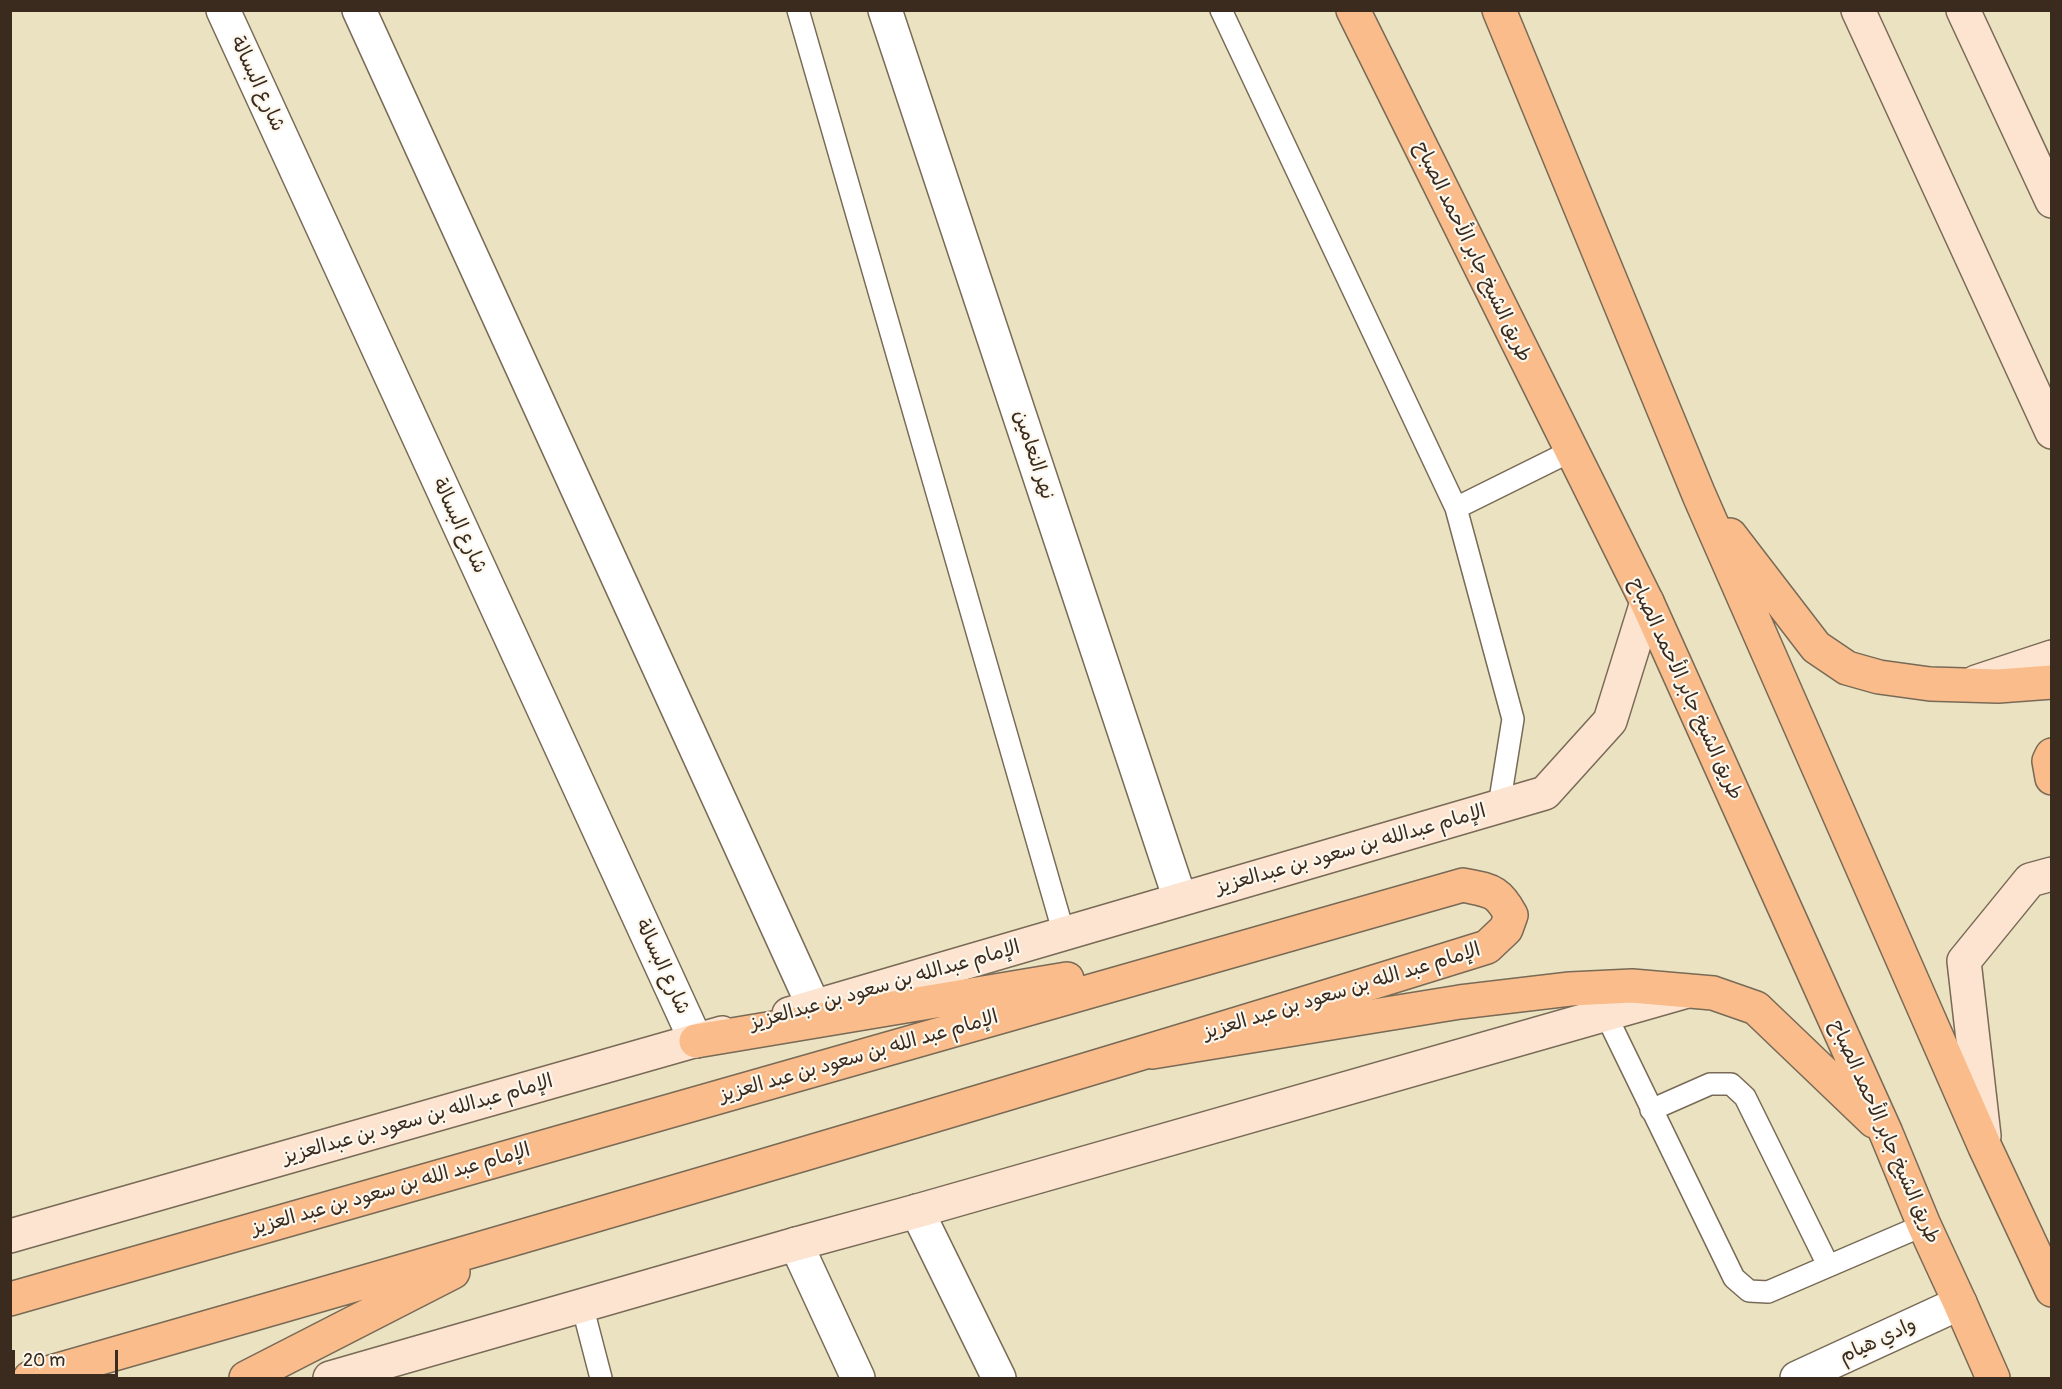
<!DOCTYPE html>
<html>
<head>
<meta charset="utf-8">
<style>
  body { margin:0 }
  #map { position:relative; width:2062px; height:1389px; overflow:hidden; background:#eae2c0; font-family:Pangolin,sans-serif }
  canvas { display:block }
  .frame { position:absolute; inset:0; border:12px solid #3b2a1e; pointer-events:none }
  .scale { position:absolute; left:12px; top:1350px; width:106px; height:27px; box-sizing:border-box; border:3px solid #3b2a1e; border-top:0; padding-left:8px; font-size:18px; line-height:21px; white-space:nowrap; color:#3b2a1e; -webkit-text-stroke:4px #fbf7ec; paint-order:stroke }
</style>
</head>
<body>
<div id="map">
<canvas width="2062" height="1389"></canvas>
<div class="frame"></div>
<div class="scale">20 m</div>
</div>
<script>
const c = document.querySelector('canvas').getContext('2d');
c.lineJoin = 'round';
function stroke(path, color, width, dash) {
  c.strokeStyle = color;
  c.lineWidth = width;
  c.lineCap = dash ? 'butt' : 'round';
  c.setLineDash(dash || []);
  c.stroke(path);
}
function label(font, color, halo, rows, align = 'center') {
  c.font = font + ' Pangolin,"Playpen Sans Arabic",sans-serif';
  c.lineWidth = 4.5;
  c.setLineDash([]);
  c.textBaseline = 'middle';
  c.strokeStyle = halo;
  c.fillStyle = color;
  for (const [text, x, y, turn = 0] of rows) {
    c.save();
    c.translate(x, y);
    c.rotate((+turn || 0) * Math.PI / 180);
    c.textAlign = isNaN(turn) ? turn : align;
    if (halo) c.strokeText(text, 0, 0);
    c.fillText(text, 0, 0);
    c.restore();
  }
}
const lane = new Path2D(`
  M798,10L1064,934
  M1221,10L1456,508L1513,719L1499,806
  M1456,508L1571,451
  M1605,1013L1734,1278L1749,1291L1768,1292L1924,1225
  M1651,1110L1710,1084H1731L1745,1097L1828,1265
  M582,1305L601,1378`);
const street = new Path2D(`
  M223,10L696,1041
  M359,10L814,1007
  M885,10L1180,899
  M917,1211L999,1378
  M796,1244L858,1378
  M1797,1378L1960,1303`);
const secondary = new Path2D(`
  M1858,10L2052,432
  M1963,10L2052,201
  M1976,682L2052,657
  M789,1014L1545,793L1610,721L1647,602
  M1984,1136L1964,961L2030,880L2052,874
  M10,1236L722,1033
  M330,1378L796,1244L917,1211L1684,992`);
const primary = new Path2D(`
  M2052,755L2049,761L2052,778
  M696,1041L1067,979
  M10,1299L1463,885C1490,891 1497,889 1511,915L1506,929L1487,947C1003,1098 517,1239 30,1378
  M246,1378L453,1272`);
const highway = new Path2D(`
  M1353,10L1647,602L1886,1133L1924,1225L1960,1303L1993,1378
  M1499,10L1699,495L1985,1147L2052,1290
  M1730,535L1816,647L1847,668L1879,677L1930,684L1998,686L2052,682
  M1152,1052L1460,1002L1570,989L1632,986L1713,993L1756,1008L1874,1121`);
const streetNames = [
  ["شارع البسالة",257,84,65],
  ["طريق الشيخ جابر الأحمد الصباح",1472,252,64],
  ["نهر النعامين",1033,455,72],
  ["شارع البسالة",459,526,65],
  ["طريق الشيخ جابر الأحمد الصباح",1685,689,65],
  ["الإمام عبدالله بن سعود بن عبدالعزيز",1351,850,-16],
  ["شارع البسالة",662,967,65],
  ["الإمام عبدالله بن سعود بن عبدالعزيز",885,986,-16],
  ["الإمام عبد الله بن سعود بن عبد العزيز",1342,992,-17],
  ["الإمام عبد الله بن سعود بن عبد العزيز",859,1057,-16],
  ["الإمام عبدالله بن سعود بن عبدالعزيز",418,1120,-16],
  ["طريق الشيخ جابر الأحمد الصباح",1884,1132,66],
  ["الإمام عبد الله بن سعود بن عبد العزيز",391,1190,-16],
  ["وادي هيام",1878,1341,-25]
];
stroke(lane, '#786a57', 24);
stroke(street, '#786a57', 36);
stroke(secondary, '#786a57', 36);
stroke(primary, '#786a57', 36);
stroke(highway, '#786a57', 36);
stroke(lane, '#fff', 21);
stroke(street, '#fff', 33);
stroke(secondary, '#fde4d0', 33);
stroke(primary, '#f9bc8a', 33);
stroke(highway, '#f9bc8a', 33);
label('20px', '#3b2a1e', '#fbf7ec', streetNames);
</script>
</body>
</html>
